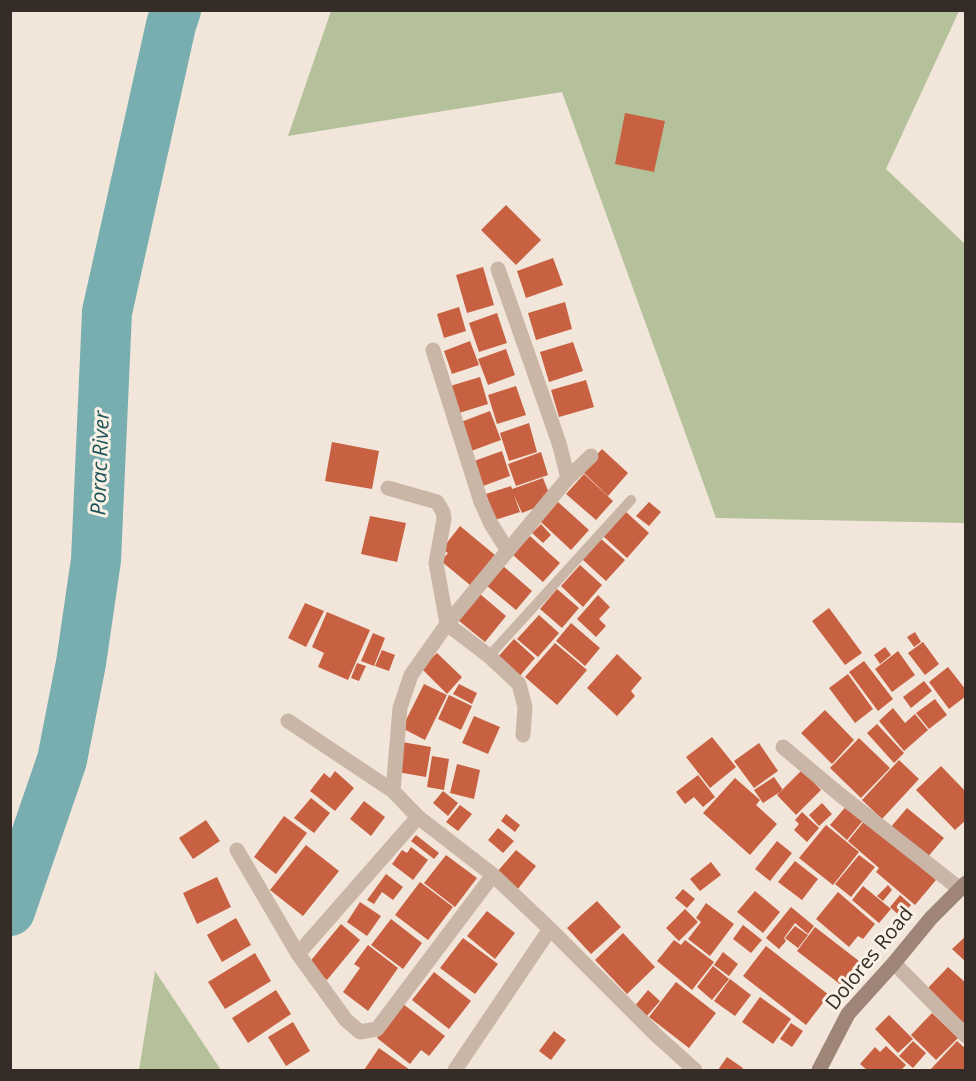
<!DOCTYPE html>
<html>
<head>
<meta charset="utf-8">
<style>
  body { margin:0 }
  #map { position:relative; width:976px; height:1081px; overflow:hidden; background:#f2e6da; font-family:"Open Sans",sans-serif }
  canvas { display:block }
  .frame { position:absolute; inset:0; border:12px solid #362c27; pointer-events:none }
</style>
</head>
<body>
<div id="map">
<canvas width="976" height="1081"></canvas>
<div class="frame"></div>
</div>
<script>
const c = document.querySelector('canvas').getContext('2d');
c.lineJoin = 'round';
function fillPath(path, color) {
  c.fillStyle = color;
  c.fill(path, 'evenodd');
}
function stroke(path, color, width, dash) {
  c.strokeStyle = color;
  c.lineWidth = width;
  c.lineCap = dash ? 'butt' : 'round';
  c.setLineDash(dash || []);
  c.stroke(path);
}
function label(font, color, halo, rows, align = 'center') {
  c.font = font + ' "Open Sans",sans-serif';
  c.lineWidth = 6;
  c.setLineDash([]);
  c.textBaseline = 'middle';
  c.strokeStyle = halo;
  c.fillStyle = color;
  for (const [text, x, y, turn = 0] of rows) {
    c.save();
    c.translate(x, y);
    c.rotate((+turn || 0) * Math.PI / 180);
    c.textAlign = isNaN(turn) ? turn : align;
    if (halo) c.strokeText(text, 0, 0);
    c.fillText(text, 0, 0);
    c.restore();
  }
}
const green = new Path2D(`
  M331,11H959L886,169L965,244V523L716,518L562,92L288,136Z
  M155,971L221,1070H139Z`);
const river = new Path2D(`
  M10,911L62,760L81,663L96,560L107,312L171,25L176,10`);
const building = new Path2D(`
  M625,113L665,121L654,172L615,164Z
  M506,205L541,240L516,265L481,230Z
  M553,258L563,285L526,298L517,271Z
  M483,267L494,305L467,313L456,275Z
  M565,302L572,329L536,340L528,313Z
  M459,307L466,331L444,338L437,314Z
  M497,313L507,343L479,352L469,323Z
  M470,341L479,365L452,374L444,351Z
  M573,342L583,371L549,382L540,352Z
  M506,349L515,375L488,385L478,359Z
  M480,377L488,404L459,413L450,386Z
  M586,380L594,407L559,417L551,390Z
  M516,386L526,415L497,424L488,395Z
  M490,411L501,440L471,451L461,422Z
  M529,423L537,452L509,461L500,433Z
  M332,442L379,451L372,489L325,481Z
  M602,449L628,473L608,496L582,471Z
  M502,451L510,476L483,486L474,461Z
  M541,452L548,475L516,486L508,464Z
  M584,474L613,501L596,520L566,494Z
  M543,478L549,493L543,496L545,501L536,505L537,507L522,513L514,495L520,512L495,520L486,494L511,486L512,489Z
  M558,502L589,530L571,550L541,522Z
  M649,502L661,512L649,526L636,516Z
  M625,511L649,533L627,558L603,536Z
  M370,516L406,523L397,562L361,554Z
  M541,524L551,535L543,543L532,533Z
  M460,526L495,555L470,585L441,561L448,553L442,549Z
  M530,536L560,563L543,582L513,555Z
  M600,538L625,560L606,581L582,559Z
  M502,565L532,591L516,610L486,585Z
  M580,565L602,585L583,607L561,586Z
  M557,589L579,608L562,628L540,609Z
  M480,594L506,616L485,642L458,620Z
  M598,595L610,607L599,619L606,626L596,637L577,619Z
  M305,603L324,611L306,647L288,638Z
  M829,608L862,653L845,665L812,621Z
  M327,612L370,630L348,680L318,667L324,653L312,647Z
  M539,615L559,633L538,657L517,639Z
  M571,623L600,648L585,666L556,641Z
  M915,632L921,642L914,647L907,637Z
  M373,633L385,638L374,666L361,661Z
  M514,639L535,658L518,678L496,659Z
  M923,642L939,664L925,675L908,653Z
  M555,643L587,670L557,705L525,677Z
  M885,647L891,655L880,664L874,655Z
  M382,650L395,655L389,671L375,666Z
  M898,651L915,675L892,692L875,669Z
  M437,653L462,677L447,694L421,668Z
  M617,654L642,678L631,691L635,696L617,716L587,688Z
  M864,661L893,699L878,711L849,672Z
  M357,663L366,666L359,681L351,678Z
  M948,667L966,690V696L949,709L929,682Z
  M848,674L873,709L855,723L829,688Z
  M924,681L932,691L911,708L903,697Z
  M424,684L447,695L425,740L402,728Z
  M459,684L477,693L472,704L453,694Z
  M449,695L472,706L461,730L438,719Z
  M935,699L947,715L929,729L916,713Z
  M893,708L905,723L915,714L928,730L904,751L879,721Z
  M825,710L854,740L832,764L801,733Z
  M474,716L500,727L488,754L462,743Z
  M877,724L904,753L894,763L867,733Z
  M712,737L736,767L710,788L686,757Z
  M859,738L890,768L861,798L830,768Z
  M402,742L431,747L426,777L397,772Z
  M759,743L778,771L754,788L734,761Z
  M432,756L449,759L444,790L427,787Z
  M899,760L919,779L882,819L862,800Z
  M457,764L480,770L474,799L450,793Z
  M941,766L966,792V820L955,830L916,790Z
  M802,770L821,790L796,815L777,795Z
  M335,771L354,788L335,811L310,791L324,773L330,778Z
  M698,775L715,797L703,807L694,797L685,804L676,792Z
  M774,777L783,790L763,803L754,790Z
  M735,778L760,800L756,805L777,824L750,855L703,813Z
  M443,791L458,803L448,816L433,803Z
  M311,798L330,813L314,833L294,818Z
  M364,801L385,817L371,836L350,819Z
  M822,803L832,814L819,826L809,815Z
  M849,803L865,818L847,840L830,825Z
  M460,805L472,814L458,831L446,822Z
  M907,808L944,838L926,859L890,828Z
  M802,812L819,828L807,842L794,830L799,824L795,820Z
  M506,814L520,825L515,832L501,821Z
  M284,816L307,833L276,874L254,857Z
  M206,820L220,841L193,859L179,838Z
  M865,820L936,880L915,905L876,872L879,868L848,841Z
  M826,825L859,852L833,885L799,858Z
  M498,828L514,841L503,853L488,840Z
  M416,835L439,853L434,859L411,841Z
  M777,841L792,853L770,881L755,869Z
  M306,845L339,871L303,916L270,890Z
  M411,847L428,860L413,880L392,864L402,850L407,853Z
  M516,850L536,866L517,890L497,872Z
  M446,855L477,878L455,907L424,883Z
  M859,855L875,867L851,897L835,884Z
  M795,861L818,879L802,900L778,882Z
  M711,862L721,875L700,891L690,879Z
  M386,874L403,887L393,900L382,892L374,904L367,900Z
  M217,877L231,907L197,924L183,893Z
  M420,882L453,907L428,940L395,915Z
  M888,885L892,890L883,901L877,896Z
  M863,886L891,909L879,923L852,900Z
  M683,889L695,899L687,908L675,898Z
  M755,891L780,912L763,933L737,912Z
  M838,892L875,924L863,939L858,936L849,947L816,919Z
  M900,895L911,905L901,917L890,907Z
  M597,901L621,927L591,954L567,928Z
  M360,902L381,916L367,936L347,922Z
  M706,903L734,924L710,956L688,939L701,922L696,918Z
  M791,907L814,926L808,934L795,923L784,938L786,941L779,949L766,938Z
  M685,909L698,922L679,941L666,928Z
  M487,911L515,933L495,959L467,936Z
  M236,918L251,945L222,962L207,935Z
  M391,919L422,943L403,969L371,945Z
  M341,924L360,940L327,980L308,964Z
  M743,925L762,940L751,953L733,939Z
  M795,926L808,935L798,948L785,938Z
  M815,927L859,961L841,985L797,951Z
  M623,933L655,967L627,994L595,960Z
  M966,936V962L952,949Z
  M463,938L498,964L475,994L440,968Z
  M674,940L681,945L685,940L714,962L692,990L657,961Z
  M368,945L398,968L368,1011L343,992L360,968L354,964Z
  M766,946L829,995L806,1025L743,976Z
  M723,952L738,964L729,976L714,965Z
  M255,953L271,981L225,1009L208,982Z
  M713,966L729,979L712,1000L697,987Z
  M948,967L966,983V1025L927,989Z
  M434,972L471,1001L449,1029L412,1000Z
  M730,979L751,995L735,1016L714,1001Z
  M676,982L716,1013L689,1048L649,1017Z
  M276,990L291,1014L248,1043L232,1018Z
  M648,990L660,1001L646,1017L634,1007Z
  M760,997L791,1019L773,1044L742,1022Z
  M403,1004L445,1036L429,1056L421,1050L410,1064L377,1038Z
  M932,1013L958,1038L936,1060L911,1035Z
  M889,1015L913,1039L898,1053L875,1029Z
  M293,1022L310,1051L286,1066L268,1037Z
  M791,1023L803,1031L792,1047L780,1039Z
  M554,1031L566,1040L551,1060L539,1051Z
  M913,1041L926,1053L913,1068L899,1056Z
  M957,1041L966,1049V1070H930Z
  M886,1046L906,1065L901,1070H867L860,1064L875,1047L880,1052Z
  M379,1048L410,1070H364Z
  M727,1057L743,1068L742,1070H718Z`);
const lane = new Path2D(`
  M489,656L631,500`);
const street = new Path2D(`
  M498,269L559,443L568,478
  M433,350L481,502L491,524L508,551
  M388,488L437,502L443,512L444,519L436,563L447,624L489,656L519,684L525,707L523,735
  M288,721L393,791L418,817L493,875L550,929L656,1035L695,1070
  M783,747L839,794L960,889
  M393,791L400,708L411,675L447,624L568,478L591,456
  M237,850L298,954L346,1020L360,1032L377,1029L493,875
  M298,954L418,817
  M894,963L966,1036
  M455,1070L550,929`);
const secondary = new Path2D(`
  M819,1070L848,1014L894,963L931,918L966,883`);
const streetNames = [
  ["Dolores Road",870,959,-51]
];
const waterNames = [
  ["Porac River",101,463,-88]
];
fillPath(green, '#b4c19a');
stroke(river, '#78aeb0', 50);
fillPath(building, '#c86142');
stroke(lane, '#cab6a6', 10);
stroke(street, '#cab6a6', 15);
stroke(secondary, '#9e8577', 15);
label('20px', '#362c27', '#faf1e6', streetNames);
label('italic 21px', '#1c5558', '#faf1e6', waterNames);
</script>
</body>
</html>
